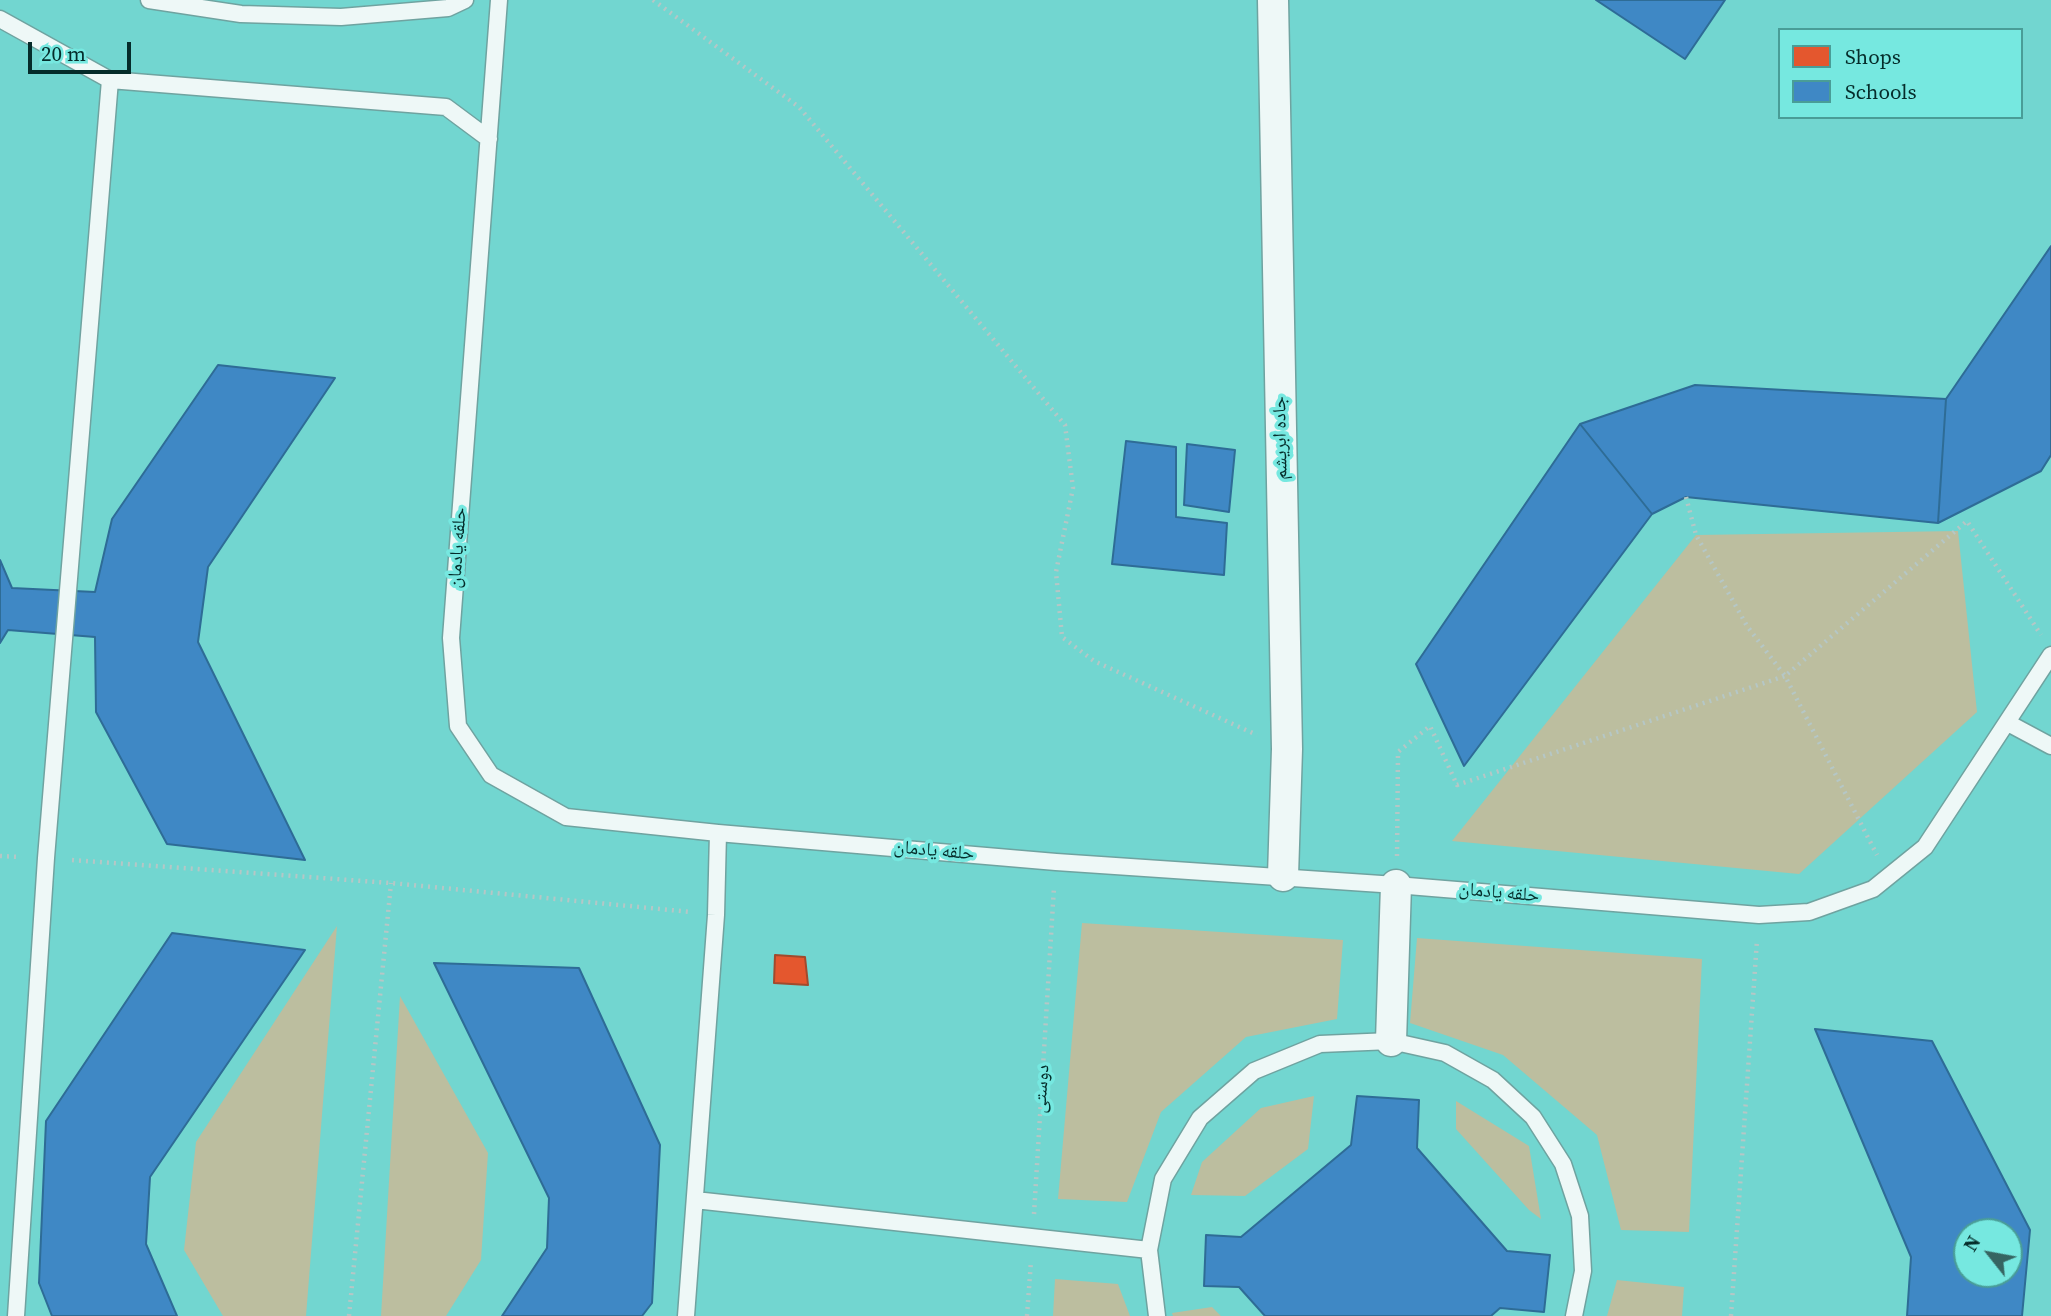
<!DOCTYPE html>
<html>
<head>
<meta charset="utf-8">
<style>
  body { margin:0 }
  #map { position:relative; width:2051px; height:1316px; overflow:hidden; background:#90ceca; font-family:"Source Serif 4",serif }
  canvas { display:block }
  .legend { position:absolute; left:1778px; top:28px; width:245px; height:91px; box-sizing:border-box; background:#76e8e0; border:2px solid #499d97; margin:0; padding:9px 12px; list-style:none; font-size:21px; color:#052c2a }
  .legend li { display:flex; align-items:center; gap:14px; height:35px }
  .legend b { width:35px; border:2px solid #499d97 }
  .north { position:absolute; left:1953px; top:1218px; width:70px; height:70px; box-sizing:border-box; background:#76e8e0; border:2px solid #499d97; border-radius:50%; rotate:301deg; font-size:19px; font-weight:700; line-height:28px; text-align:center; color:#052c2a }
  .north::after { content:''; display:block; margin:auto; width:24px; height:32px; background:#366562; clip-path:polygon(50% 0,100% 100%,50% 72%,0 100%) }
  .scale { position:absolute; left:28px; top:42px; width:103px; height:32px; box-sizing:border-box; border:4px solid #052c2a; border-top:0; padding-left:9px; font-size:21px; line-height:24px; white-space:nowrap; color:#052c2a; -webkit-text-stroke:5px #76e8e0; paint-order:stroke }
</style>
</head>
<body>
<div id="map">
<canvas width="2051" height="1316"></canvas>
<ul class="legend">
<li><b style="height:19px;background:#e4572e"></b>Shops</li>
<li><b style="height:19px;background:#3f88c5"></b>Schools</li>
</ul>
<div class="north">N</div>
<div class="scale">20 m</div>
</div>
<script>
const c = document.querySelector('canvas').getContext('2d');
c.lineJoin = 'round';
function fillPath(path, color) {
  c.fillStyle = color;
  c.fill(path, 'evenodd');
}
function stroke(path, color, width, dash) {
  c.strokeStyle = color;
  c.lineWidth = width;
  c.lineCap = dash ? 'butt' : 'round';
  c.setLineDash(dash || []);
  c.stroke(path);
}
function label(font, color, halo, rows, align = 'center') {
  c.font = font + ' "Source Serif 4","Noto Naskh Arabic",serif';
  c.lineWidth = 7;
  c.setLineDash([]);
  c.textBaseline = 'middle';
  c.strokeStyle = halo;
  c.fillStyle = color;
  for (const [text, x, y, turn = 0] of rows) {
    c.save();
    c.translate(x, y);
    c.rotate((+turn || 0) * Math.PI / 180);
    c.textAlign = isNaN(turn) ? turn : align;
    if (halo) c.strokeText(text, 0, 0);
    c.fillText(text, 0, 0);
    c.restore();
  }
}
const built = new Path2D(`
  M0,0H2051V1316H0ZM1780,30H2021V117H1780ZM1967,1232H2009V1274H1967Z`);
const green = new Path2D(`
  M1958,531L1977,712L1799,874L1452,841L1696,535Z
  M1082,923L1343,940L1337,1019L1246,1037L1161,1112L1127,1202L1058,1199Z
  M337,926L306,1316H223L184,1250L196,1142Z
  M1417,938L1702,959L1689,1232L1621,1230L1597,1135L1503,1055L1410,1023Z
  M400,996L488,1153L481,1260L446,1316H381Z
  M1314,1096L1308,1149L1245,1196L1191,1195L1202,1162L1261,1108Z
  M1456,1101L1529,1146L1541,1219L1529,1210L1456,1129Z
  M1055,1279L1118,1284L1130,1316H1053Z
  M1617,1280L1684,1287L1682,1316H1607Z
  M1212,1307L1221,1316H1173L1172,1313Z`);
const shops = new Path2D(`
  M775,955L805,957L808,985L774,983Z`);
const schools = new Path2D(`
  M1596,0H1725L1685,59Z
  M2051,246V455L2041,471L1938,523L1946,399Z
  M218,365L335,378L208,567L198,642L305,860L167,844L96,712L95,637L8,630L0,643V560L12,588L95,592L112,519Z
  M1695,385L1946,399L1938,523L1686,497L1652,514L1580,424Z
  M1580,424L1652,514L1464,766L1416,664Z
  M1126,441L1176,447V517L1227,523L1224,575L1112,564Z
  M1187,444L1235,450L1229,512L1184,505Z
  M172,933L305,950L150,1177L146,1244L177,1316H52L39,1283L46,1121Z
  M434,963L579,968L660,1145L652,1303L642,1316H502L547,1248L549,1198Z
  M1815,1029L1932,1041L2030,1230L2022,1316H1907L1911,1257ZM1967,1232H2009V1274H1967Z
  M1357,1096L1419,1100L1417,1148L1507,1251L1550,1255L1544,1312L1500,1308L1491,1316H1265L1239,1287L1204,1286L1206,1235L1241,1237L1351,1145Z`);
const path = new Path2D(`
  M653,0L799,107L1065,425L1073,488L1056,572L1062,637L1094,661L1257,735
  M1686,497L1696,535L1747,626L1785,676L1967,521L2041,635
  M0,856L21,857
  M1397,856L1398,752L1430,726L1457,785L1785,676L1877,855
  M72,860L391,883L691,912
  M1034,1214L1054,887
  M349,1316L391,883
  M1027,1316L1031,1261
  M1731,1316L1757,940`);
const lane = new Path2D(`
  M149,0L241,14L341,17L448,8L465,0
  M499,0L451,638L458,726L491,775L566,817L718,833L1056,862L1396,885L1759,915L1809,912L1873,889L1925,847L2051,655
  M0,19L110,80L446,107L489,139
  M2008,723L2051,746
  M695,1200L1149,1250
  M16,1316L46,858L110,80
  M686,1316L716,915L718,833
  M1157,1316L1149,1250L1163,1179L1200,1118L1254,1071L1320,1044L1391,1041L1445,1053L1493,1080L1533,1117L1563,1164L1580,1216L1583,1271L1574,1316`);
const street = new Path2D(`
  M1273,0L1287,749L1283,876
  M1391,1041L1396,885`);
const streetNames = [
  ["جاده ابریشم",1281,438,-91],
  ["حلقه یادمان",458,548,-86],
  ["حلقه یادمان",934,851,5],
  ["حلقه یادمان",1499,893,5],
  ["دوستی",1042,1089,-86]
];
fillPath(built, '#72d6d0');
fillPath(green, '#bcbe9f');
fillPath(shops, '#e4572e');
stroke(shops, '#a14a2d', 2);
fillPath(schools, '#3f88c5');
stroke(schools, '#2e6c96', 2);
stroke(lane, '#6fa3a0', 19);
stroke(street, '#6fa3a0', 33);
stroke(path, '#b5c7c6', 4.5, [2, 5]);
stroke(lane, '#eef8f7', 16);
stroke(street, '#eef8f7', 30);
label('19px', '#052c2a', '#76e8e0', streetNames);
</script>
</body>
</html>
